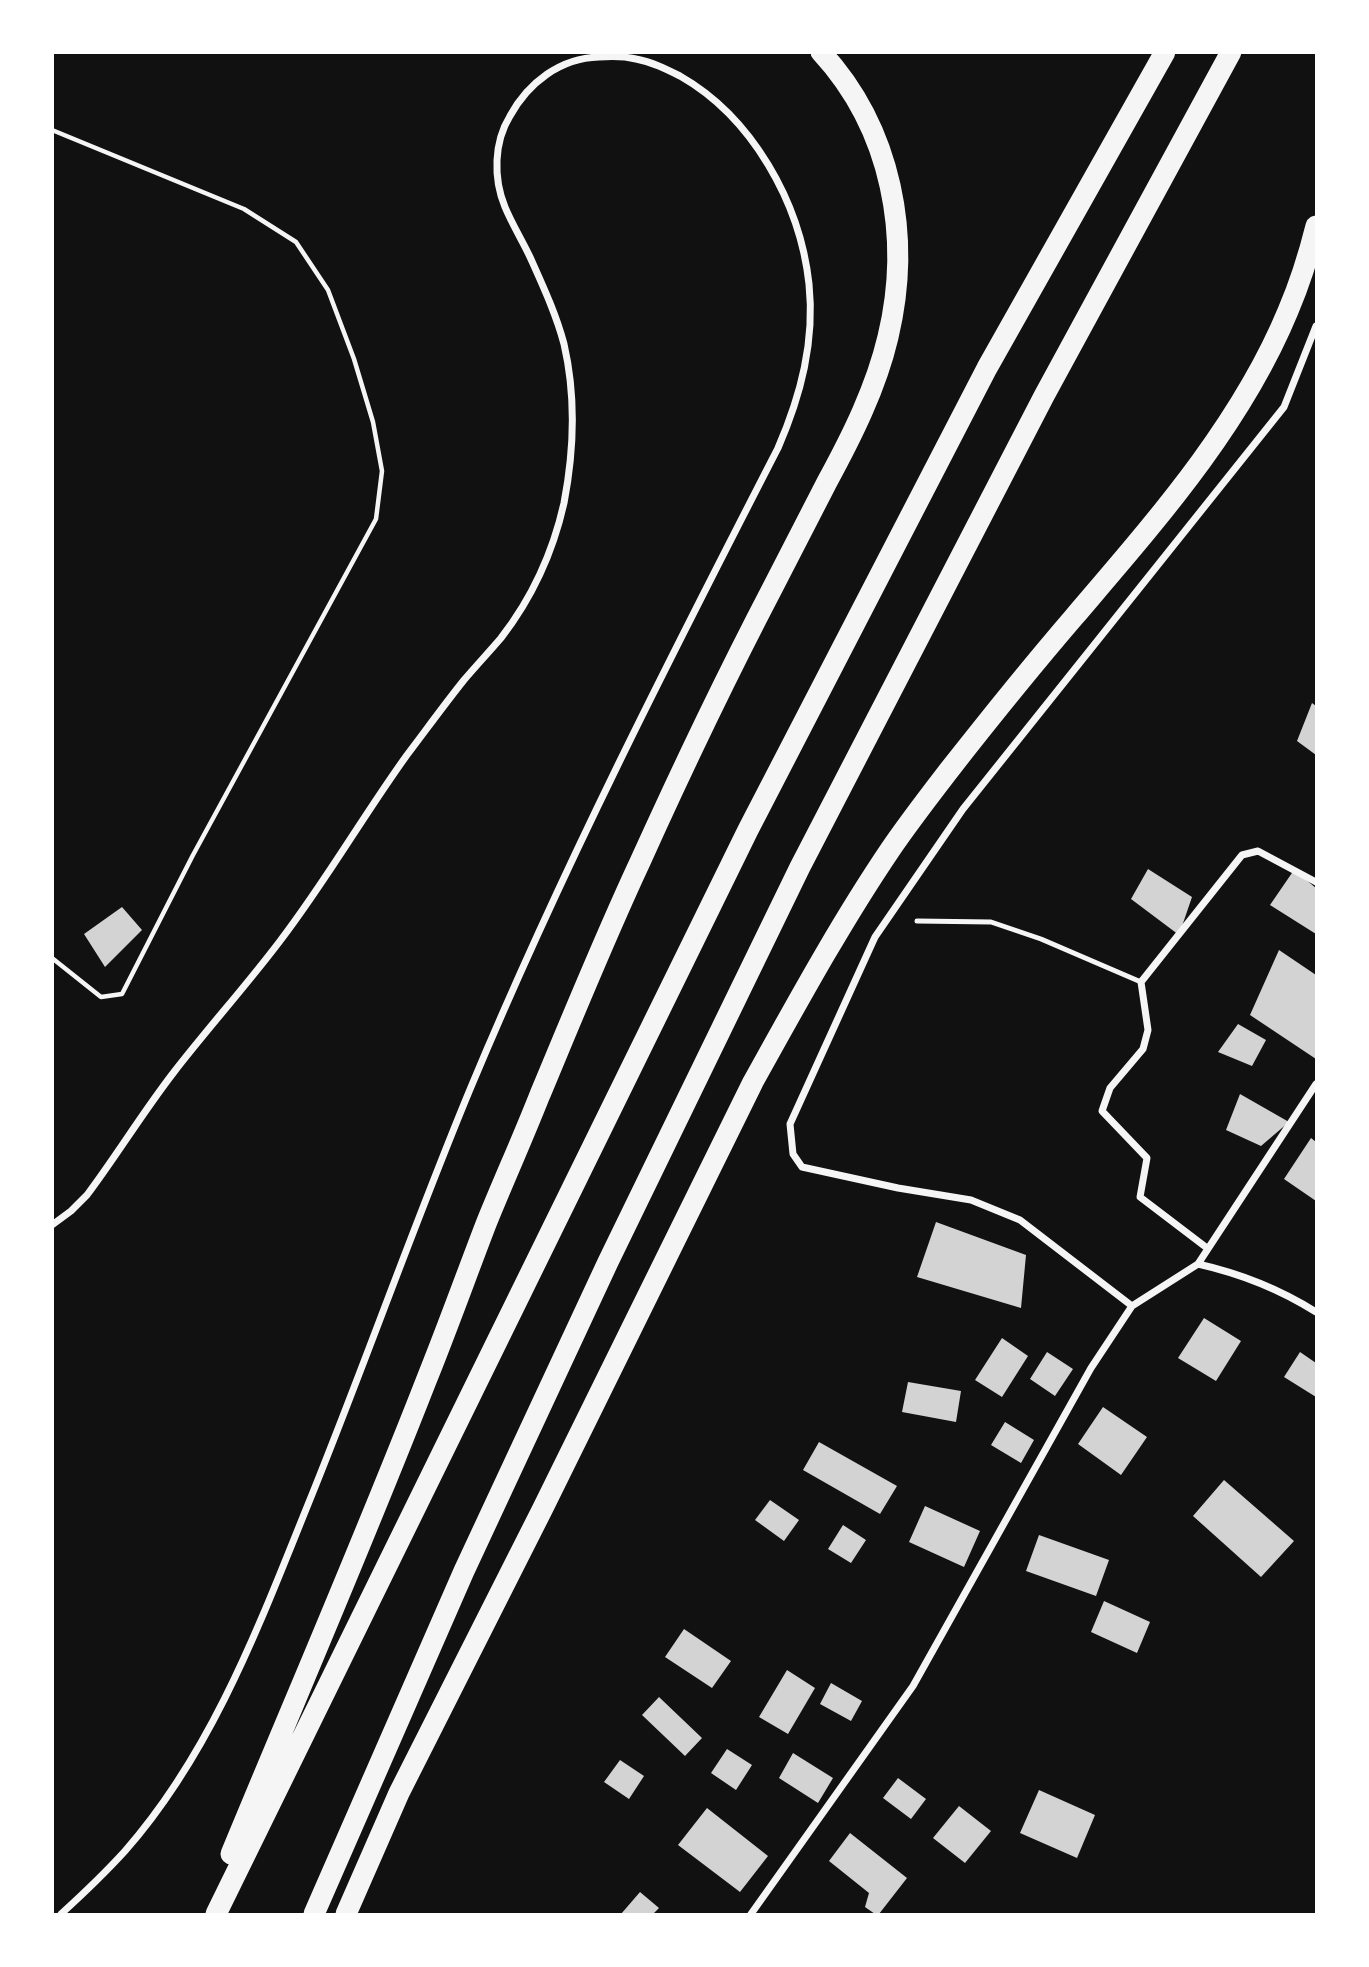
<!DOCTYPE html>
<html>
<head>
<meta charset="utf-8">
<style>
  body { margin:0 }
  #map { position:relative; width:1369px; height:1967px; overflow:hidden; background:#111; font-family:Poppins,sans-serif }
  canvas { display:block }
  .frame { position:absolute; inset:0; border:54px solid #fff; pointer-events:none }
</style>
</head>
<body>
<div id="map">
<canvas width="1369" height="1967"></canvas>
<div class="frame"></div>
</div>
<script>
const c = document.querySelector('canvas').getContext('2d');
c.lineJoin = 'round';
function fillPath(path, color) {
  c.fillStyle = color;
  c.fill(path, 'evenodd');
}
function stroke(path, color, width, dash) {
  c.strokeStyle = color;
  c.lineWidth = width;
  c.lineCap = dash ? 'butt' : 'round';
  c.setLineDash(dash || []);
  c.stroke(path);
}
const building = new Path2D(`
  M1312,703L1316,706V755L1297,741Z
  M1148,869L1192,897L1179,935L1131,899Z
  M1294,870L1316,888V934L1270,905Z
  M122,907L142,930L105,967L84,934Z
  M1279,950L1316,975V1059L1250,1015Z
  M1238,1024L1266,1040L1252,1066L1218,1052Z
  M1240,1094L1289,1122L1261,1146L1226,1130Z
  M1311,1138L1316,1142V1201L1284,1179Z
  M936,1222L1026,1255L1021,1308L917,1277Z
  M1204,1318L1241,1341L1216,1381L1178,1358Z
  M1002,1338L1028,1356L1002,1397L975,1380Z
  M1047,1352L1073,1369L1055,1396L1030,1379Z
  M1300,1352L1316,1363V1397L1284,1377Z
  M908,1382L961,1391L956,1422L902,1412Z
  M1103,1407L1147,1437L1121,1475L1078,1444Z
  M1005,1422L1034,1440L1021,1463L991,1445Z
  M819,1442L897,1486L880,1514L803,1470Z
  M1224,1480L1294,1541L1261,1577L1193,1516Z
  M770,1500L799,1520L784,1541L755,1520Z
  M925,1506L980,1531L964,1567L909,1542Z
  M843,1525L866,1540L851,1563L828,1549Z
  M1039,1535L1109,1560L1096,1596L1026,1571Z
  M1104,1601L1150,1622L1137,1653L1091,1632Z
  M684,1629L731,1661L712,1688L665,1657Z
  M787,1670L815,1688L788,1734L759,1717Z
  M831,1683L862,1701L851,1721L820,1704Z
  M659,1697L702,1738L685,1756L642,1715Z
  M727,1749L752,1765L736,1790L711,1773Z
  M793,1753L833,1778L818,1803L779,1778Z
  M620,1760L644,1776L629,1799L604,1782Z
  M898,1778L926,1799L911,1819L883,1798Z
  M1039,1790L1095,1815L1077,1858L1020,1833Z
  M959,1806L991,1831L965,1863L933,1838Z
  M707,1808L768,1856L740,1892L678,1845Z
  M850,1833L907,1878L879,1914H875L865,1907L869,1893L829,1861Z
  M640,1892L659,1908L653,1914H621Z`);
const path = new Path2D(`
  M52,130L244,209L296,242L328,290L354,359L373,422L382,471L376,519L193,855L122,994L101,997L52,958`);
const service = new Path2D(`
  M917,921L991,922L1041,939L1141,982`);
const minor = new Path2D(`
  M52,1225L71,1211L87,1195C117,1155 143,1112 174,1072C208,1028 246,986 280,941C326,881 363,816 407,755C426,730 444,705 464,680C476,666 489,652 501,638C532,598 553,552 564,503C574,451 576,396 564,344C556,314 543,286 530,257C522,240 512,224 505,207C493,178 494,142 510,116C528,83 560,58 599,57C611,56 624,56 636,59C652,62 666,69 680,76C752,117 800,202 809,284C815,341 801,395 778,448C670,658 562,869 471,1087C414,1224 365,1364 309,1502C260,1623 213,1751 125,1851C105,1873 83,1894 61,1914
  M1207,1248L1140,1197L1147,1158L1102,1111L1110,1088L1143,1049L1148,1030L1141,982L1242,855L1258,851L1316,882
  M1198,1264C1238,1273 1281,1290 1316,1312
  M1132,1306L1020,1220L971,1200L898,1188L802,1167L793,1154L790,1124L875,937L963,809L1284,407L1316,326
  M751,1914L913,1686L1091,1368L1132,1306L1198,1264L1316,1084`);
const motorway = new Path2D(`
  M231,1854C296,1697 364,1540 426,1381C447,1329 466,1276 486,1224C503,1182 522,1140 539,1097C572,1018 604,939 640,862C682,769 726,677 773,587C791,552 809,517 827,482C852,436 876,388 888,337C912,237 892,129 821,52
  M216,1914L748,830L987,368L1165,52
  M314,1914L464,1571L608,1262L800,867L1044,396L1231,52
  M346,1914L399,1793L543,1508L753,1082C797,1003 840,924 890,850C909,822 930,795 950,769C990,718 1031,667 1074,617C1154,523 1240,427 1288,311C1300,283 1309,254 1316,226`);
fillPath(building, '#d3d3d3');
stroke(path, '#f5f5f5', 4.5);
stroke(service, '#f5f5f5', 5);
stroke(minor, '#f5f5f5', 7);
stroke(motorway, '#f5f5f5', 21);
</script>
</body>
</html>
